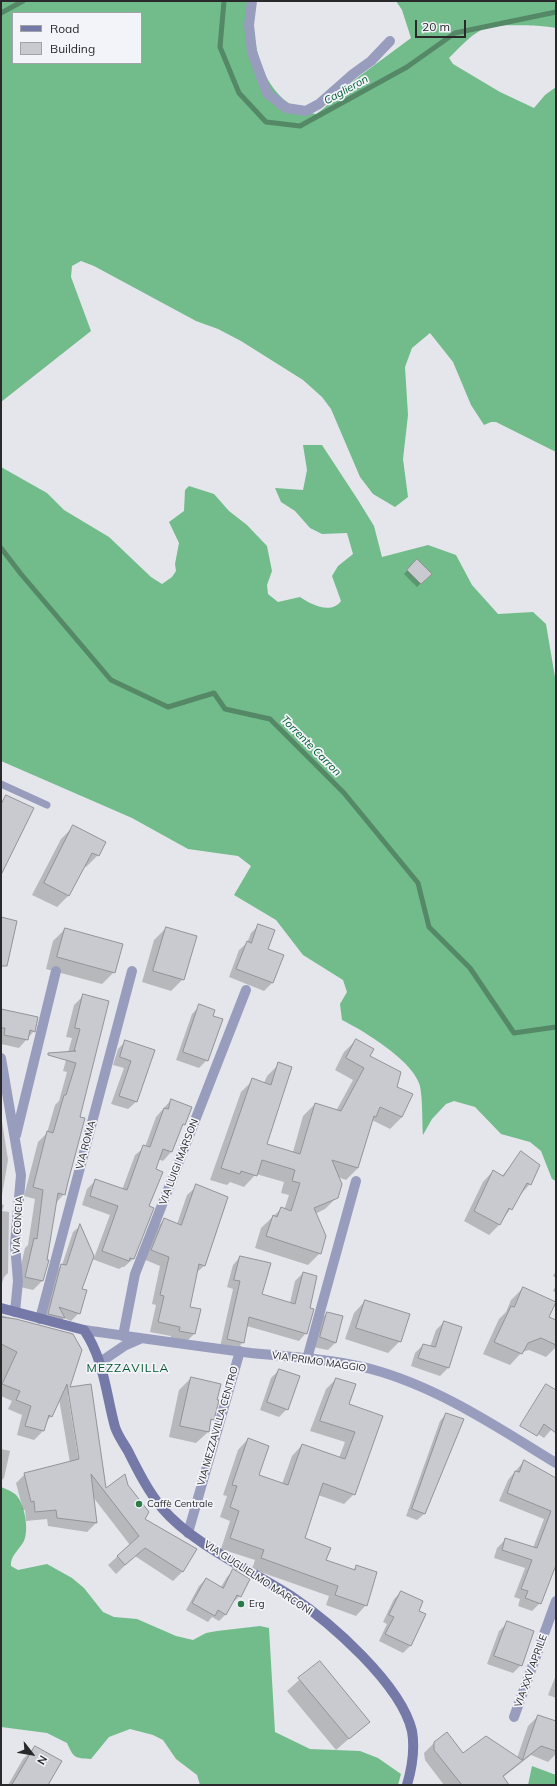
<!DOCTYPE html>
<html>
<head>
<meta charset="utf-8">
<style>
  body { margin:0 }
  #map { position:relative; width:557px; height:1786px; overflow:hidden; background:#e5e6ec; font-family:Mulish,sans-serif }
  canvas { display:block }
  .frame { position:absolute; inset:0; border:2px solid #29292c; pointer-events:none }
  .legend { position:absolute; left:12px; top:12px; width:130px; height:52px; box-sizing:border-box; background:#f3f4f9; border:1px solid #a2a3a7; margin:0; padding:5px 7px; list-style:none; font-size:12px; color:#29292c }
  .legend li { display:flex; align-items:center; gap:8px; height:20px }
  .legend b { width:20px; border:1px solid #a2a3a7 }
  .north { position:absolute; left:12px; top:1734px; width:40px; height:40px; -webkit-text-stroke:3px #f3f4f9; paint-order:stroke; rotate:121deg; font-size:11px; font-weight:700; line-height:16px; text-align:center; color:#29292c }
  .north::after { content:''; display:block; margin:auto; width:14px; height:18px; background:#29292c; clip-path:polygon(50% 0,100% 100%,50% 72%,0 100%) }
  .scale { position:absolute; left:415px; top:20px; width:51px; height:18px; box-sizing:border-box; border:2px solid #29292c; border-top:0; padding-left:5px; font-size:12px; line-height:14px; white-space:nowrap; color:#29292c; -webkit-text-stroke:3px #f3f4f9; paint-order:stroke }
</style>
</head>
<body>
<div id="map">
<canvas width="557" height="1786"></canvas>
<div class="frame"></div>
<ul class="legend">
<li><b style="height:5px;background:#7479a8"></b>Road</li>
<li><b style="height:11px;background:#c9cad0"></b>Building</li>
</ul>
<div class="north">N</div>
<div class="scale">20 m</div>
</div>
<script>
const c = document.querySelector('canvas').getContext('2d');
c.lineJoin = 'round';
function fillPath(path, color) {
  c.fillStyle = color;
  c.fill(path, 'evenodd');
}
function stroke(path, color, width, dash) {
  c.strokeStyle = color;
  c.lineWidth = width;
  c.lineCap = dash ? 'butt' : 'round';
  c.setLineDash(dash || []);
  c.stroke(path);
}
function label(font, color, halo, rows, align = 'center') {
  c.font = font + ' Mulish,sans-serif';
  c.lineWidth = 3.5;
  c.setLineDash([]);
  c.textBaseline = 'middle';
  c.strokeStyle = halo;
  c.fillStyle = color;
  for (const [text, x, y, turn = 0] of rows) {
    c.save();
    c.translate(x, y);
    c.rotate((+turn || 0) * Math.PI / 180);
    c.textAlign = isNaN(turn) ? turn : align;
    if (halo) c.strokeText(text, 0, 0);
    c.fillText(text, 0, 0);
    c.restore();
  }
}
const forest = new Path2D(`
  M1,1H255C249,45 264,106 316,114L323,109L353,81L411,38L402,10L396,1H556V28C547,25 497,24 488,27C473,32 460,47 449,58L453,64L500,92L534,108L545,95L556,87V452L496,422H491L484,425L471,405L453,362L430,333L412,348L405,367L408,415L403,459L408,497L395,507L373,494L360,477L331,409L322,397L303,380L241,341L218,329L196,321L94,266L81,261L72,266L71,277L91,331L1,402ZM13,13H141V63H13Z
  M303,445H322L358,500L374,526L382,557L428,545L456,555L472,585L498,614L533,612L546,624L556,683V1181L552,1179L541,1151L530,1142L501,1134L475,1107L454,1101L446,1104L432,1119L423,1135C422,1122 423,1094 419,1083C410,1059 364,1031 342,1020L340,1004L347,992L343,980L303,955L276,920L234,895L251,866L238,856L188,849L132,818L1,761V467L47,493L64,510L109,537L151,577L162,584L172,577L176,571L175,564L179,543L169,522L184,511L185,490L189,486L214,494L229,511L247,525L267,546L272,571L267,585L268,594L278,602L300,597C310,604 331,615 341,601L332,576L338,566L353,554L347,533L322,534L310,528L295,511L281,502L275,488L303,490L307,470Z
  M1,1487C6,1489 14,1492 17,1496C25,1506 29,1530 24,1541C19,1550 10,1556 11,1566L18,1570L47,1564L72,1578L84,1588L103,1612L114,1617L137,1619L176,1636L193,1640L206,1633L217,1631L260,1626L269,1628L275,1732L310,1749L360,1751L378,1758L401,1774L398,1785H200L197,1775L176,1759L163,1740L153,1735L130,1729L109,1737L91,1759C74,1758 74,1758 67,1743L47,1733L1,1727Z
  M532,1766L556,1775V1785H528Z`);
const shadow = new Path2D(`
  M417,560L430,574L417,587L404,574Z
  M73,827L98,855L86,867L84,866L69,895L57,907L32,895L61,839Z
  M259,925L267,950L272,983L264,991L229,977L239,950L247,943L251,933Z
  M166,928L183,979L171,991L142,982L154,940Z
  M65,929L114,972L102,984L46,969L53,941Z
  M84,995L79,1118L64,1194L56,1203L42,1281L33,1290L16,1286L25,1248L28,1245L35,1199L24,1196L38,1142L47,1133L55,1105L59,1101L67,1072L63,1071L72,1038L66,1037L74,1005Z
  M200,1006L212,1016L207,1060L199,1068L176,1060L192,1014Z
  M1,1020L34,1031L19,1048L1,1044Z
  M356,1040L396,1088L411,1095L402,1117L390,1129L372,1120L358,1168L346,1180L338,1177L337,1197L325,1209L315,1214L320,1253L308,1265L255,1248L261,1228L281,1209L284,1210L289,1195L281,1193L284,1182L256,1174L244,1187L230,1182L227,1185L210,1180L241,1092L253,1080L264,1083L267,1076L279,1064L266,1145L293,1152L303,1116L315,1104L336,1111L353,1080L335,1070L344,1052Z
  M126,1041L153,1051L136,1102L128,1109L111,1104L124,1068L113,1065L118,1049Z
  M171,1100L184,1124L180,1128L171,1152L163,1161L158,1159L148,1207L153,1209L133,1259L124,1267H122L119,1269L92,1259L81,1289L79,1313L71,1321L64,1318L57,1325L41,1321L54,1272L62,1265L73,1232L80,1226L94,1258L110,1215L82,1205L87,1189L96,1180L122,1190L135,1155L145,1147L156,1117Z
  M1,1115L8,1160L1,1201Z
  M521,1153L530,1184L520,1195L499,1225L489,1235L464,1221L483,1182L493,1171L502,1176Z
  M197,1186L204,1266L196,1273L189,1307L194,1334L185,1343L170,1340L171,1336L150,1332L156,1305L152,1304L160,1266L143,1259L155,1229L164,1220L177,1224L187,1195Z
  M1,1204L4,1205L2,1211L9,1212L8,1273L4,1277L1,1286Z
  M240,1257L261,1295L290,1303L295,1281L303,1273L309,1308L306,1333L299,1341L247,1326L243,1342L236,1350L220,1347L233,1289L227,1287L233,1265Z
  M556,1271V1278L553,1276Z
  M556,1285V1293L553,1291Z
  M523,1288L548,1317L556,1321V1347L546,1357L529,1350L522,1352L510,1365L483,1354L499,1319L506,1312L511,1300Z
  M365,1301L400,1341L388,1353L345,1339L354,1313Z
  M327,1313L336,1342L328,1350L313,1347L319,1321Z
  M1,1315L72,1335L68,1388L105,1490L127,1485L144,1520L196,1550L182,1572L173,1581L135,1556L116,1574L108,1565L130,1545L93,1497L96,1523L87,1532L48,1526L47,1519L26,1521L25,1510H23L16,1483L25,1474L70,1463L59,1399L52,1416L45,1422L43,1431L34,1440L17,1435L22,1415L8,1409L12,1401L1,1396ZM68,1395H70L81,1464H79Z
  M444,1322L461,1327L448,1368L440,1376L411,1366L415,1353L423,1345L430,1347L436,1330Z
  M279,1370L287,1409L279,1417L260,1410L271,1378Z
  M191,1378L213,1419L210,1422L208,1432L196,1443L169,1437L179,1390Z
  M336,1379L348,1405L382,1417L354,1494L344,1504L318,1495L304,1539L325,1561L352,1571L357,1566L366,1605L356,1616L326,1605L329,1596L252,1569L255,1560L221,1549L230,1521L220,1517L227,1496L223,1495L238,1450L248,1439L258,1476L282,1484L292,1456L302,1445L339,1458L345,1442L310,1431L326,1389Z
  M556,1395V1424L544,1438L532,1430Z
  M446,1414L424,1514L417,1520L406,1516L440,1421Z
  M1,1449L10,1451L4,1478L1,1481Z
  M524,1461L556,1490V1562L540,1603L532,1611L518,1606L520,1599L514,1597L525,1568L494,1558L497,1548L505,1540L533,1548L544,1519L499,1501L508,1480Z
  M233,1571L249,1580L240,1596L232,1603L226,1614L219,1621L212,1617L208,1622L186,1610L199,1586L206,1579L221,1587L227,1577Z
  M401,1592L417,1611L425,1615L410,1646L403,1653L379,1641L387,1624L383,1622L394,1599Z
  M507,1623L521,1665L513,1673L487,1664L499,1631Z
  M319,1662L368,1722L336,1750L287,1691Z
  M556,1675V1698L548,1695Z
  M538,1716L556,1722V1754L548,1762L531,1755L502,1778L501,1785H444L425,1760L424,1753L434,1743L463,1755L517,1758L528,1726Z
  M35,1747L47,1785H8L23,1759Z`);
const stream = new Path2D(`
  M224,1L220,47L239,93L266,122L300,126L407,67L455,33L556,12
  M1,13L23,1
  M1,548L21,574L111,680L168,707L214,693L225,709L270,719L344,793L418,883L429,927L470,968L514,1033L556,1027`);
const building = new Path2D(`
  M417,559L432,574L421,584L407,570Z
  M6,795L34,808L1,875V805Z
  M73,825L106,842L99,856L92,853L69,896L44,883Z
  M1,917L17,921L7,966H1Z
  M258,924L275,930L268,949L284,955L273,983L236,969L247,941L251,943Z
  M166,927L197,936L184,980L153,971Z
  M65,928L123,944L115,973L57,957Z
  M83,994L109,1001L80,1117L85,1118L68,1182L65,1195L58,1193L47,1260H49L43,1281L25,1277L34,1238L37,1239L43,1190L33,1187L47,1131L53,1133L64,1095H66L76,1063L48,1055V1053L76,1051H74L80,1029L75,1028Z
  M199,1004L215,1010L213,1016L223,1019L208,1061L183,1052Z
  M1,1009L38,1017L35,1032L30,1030L28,1040L4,1035L5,1028H1Z
  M356,1039L374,1049L370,1056L401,1072L397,1087L413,1094L402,1117L380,1107L376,1117L374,1116L358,1168L332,1160L342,1184L338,1198L314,1208L326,1236L321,1254L266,1236L273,1215L277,1217L281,1207L291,1211L300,1183L292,1181L295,1170L262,1160L257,1176L241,1171L240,1174L221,1168L252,1078L271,1085L278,1062L292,1067L267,1144L300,1154L315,1103L341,1111L364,1068L346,1058Z
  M125,1040L155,1050L137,1102L119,1096L131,1061L120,1057Z
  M171,1099L192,1107L185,1125L183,1124L172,1152L163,1149L156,1169L163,1172L149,1206L154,1208L134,1259L130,1258L129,1261L102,1251L118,1206L90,1196L95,1179L127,1190L143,1145L150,1147L164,1108L168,1109Z
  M521,1151L540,1165L531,1185L527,1183L512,1210L509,1208L500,1225L474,1211L493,1170L503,1176Z
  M196,1184L228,1197L205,1266L199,1264L190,1307L201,1309L195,1334L179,1331L180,1327L158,1322L164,1296L160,1295L169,1257L151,1250L164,1218L181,1225Z
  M80,1224L94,1256L82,1289L87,1290L80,1314L59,1307L65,1318L48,1314L61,1264L66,1265Z
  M240,1256L271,1263L262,1294L295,1304L303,1272L317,1276L310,1308L314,1309L307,1334L249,1317L244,1343L227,1339L240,1281L234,1280Z
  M523,1287L556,1302L549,1317L556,1320V1345L541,1338L528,1343L522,1354L494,1342L511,1306L514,1307Z
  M365,1300L410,1314L401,1342L356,1328Z
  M327,1312L343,1316L336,1343L320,1337Z
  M1,1317L16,1319L73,1334L82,1350L70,1387L91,1384L106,1488L125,1474L128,1485L149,1512L145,1519L197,1549L183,1572L145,1548L125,1565L117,1556L139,1536L91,1474L97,1523L57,1518L56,1510L35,1512L34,1501L31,1502L24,1473L79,1459L67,1384L52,1417L49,1415L44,1431L25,1426L31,1406L16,1400L20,1391L2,1384L17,1352L1,1344Z
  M444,1321L462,1327L449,1368L418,1358L423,1344L435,1347Z
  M279,1369L300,1376L288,1410L267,1402Z
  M191,1377L221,1384L217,1400H219L214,1420L211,1419L209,1432L180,1426Z
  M336,1378L356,1384L349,1404L383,1416L355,1495L323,1483L305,1538L331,1548L326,1560L355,1570L356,1565L377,1572L367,1606L335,1595L338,1586L261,1558L264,1550L230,1538L239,1511L230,1507L237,1486L232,1485L248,1438L269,1446L259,1475L288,1485L302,1444L345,1459L355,1432L320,1421Z
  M546,1384L556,1390V1433L544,1424L537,1436L520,1426Z
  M446,1413L464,1419L425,1514L412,1509Z
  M524,1460L556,1478V1565L541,1604L525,1598L528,1591L521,1589L532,1560L502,1550L505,1538L537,1548L551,1511L507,1493L515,1471L519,1472Z
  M233,1569L250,1579L241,1597L237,1595L226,1615L218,1610L215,1616L192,1603L206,1578L223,1588Z
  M401,1591L423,1601L419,1611L426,1614L411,1646L385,1634L394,1617L389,1615Z
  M507,1621L534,1631L522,1666L494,1656Z
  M320,1661L370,1722L349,1739L298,1678Z
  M538,1715L556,1721V1751L541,1746L503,1776L509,1785H462L434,1750V1742L447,1732L463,1753L486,1736L522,1760Z
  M35,1746L62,1761L48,1785H12Z`);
const service = new Path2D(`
  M1,784L47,805`);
const minor = new Path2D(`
  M252,1L249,25L252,52L267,93L286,108L306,111L319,104L353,74L371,61L390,41
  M1,1058L21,1175L15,1244L18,1281L15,1312
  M16,1135L56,971
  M40,1319L132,971
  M123,1336L135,1274L246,990
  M307,1359L356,1181
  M188,1533L240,1351
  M514,1717L556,1601`);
const tertiary = new Path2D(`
  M84,1330C140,1338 195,1346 251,1353C291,1357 332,1359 371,1369C438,1387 497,1427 556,1463
  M99,1363L124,1346L140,1339`);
const secondary = new Path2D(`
  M1,1308L84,1330C104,1359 106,1394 115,1427C118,1436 124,1444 128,1451C138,1471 148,1491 162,1508C191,1543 252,1571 291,1596C330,1622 401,1684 412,1731C415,1749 412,1768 407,1785`);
const markers = [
  [139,1504,4,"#2a7a4a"],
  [241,1604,4,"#2a7a4a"]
];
const streetNames = [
  ["VIA ROMA",86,1145,-75],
  ["VIA LUIGI MARSON",179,1162,-69],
  ["VIA CONCIA",18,1225,-87],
  ["VIA PRIMO MAGGIO",319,1362,8],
  ["VIA MEZZAVILLA CENTRO",218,1426,-74],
  ["VIA GUGLIELMO MARCONI",258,1578,33],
  ["VIA XXV APRILE",531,1671,-70]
];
const poiNames = [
  ["Caffè Centrale",147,1504],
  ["Erg",249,1604]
];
const waterNames = [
  ["Caglieron",346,90,-29],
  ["Torrente Carron",311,746,45]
];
const quarterNames = [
  ["MEZZAVILLA",128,1368]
];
fillPath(forest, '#71bc8a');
fillPath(shadow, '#0003');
stroke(stream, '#548866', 5);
fillPath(building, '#c9cad0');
stroke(building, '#929398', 1);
stroke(service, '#999dbd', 7);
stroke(minor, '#999dbd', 10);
stroke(tertiary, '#999dbd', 10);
stroke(secondary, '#7479a8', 10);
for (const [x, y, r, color] of markers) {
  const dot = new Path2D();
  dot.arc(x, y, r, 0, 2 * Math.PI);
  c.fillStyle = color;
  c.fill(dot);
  stroke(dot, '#f3f4f9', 1.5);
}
label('10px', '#29292c', '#f3f4f9', streetNames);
label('10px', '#29292c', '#f3f4f9', poiNames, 'left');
label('italic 11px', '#056133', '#f3f4f9', waterNames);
c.letterSpacing = '1px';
label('12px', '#04572d', '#f3f4f9', quarterNames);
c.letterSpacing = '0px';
</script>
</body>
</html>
